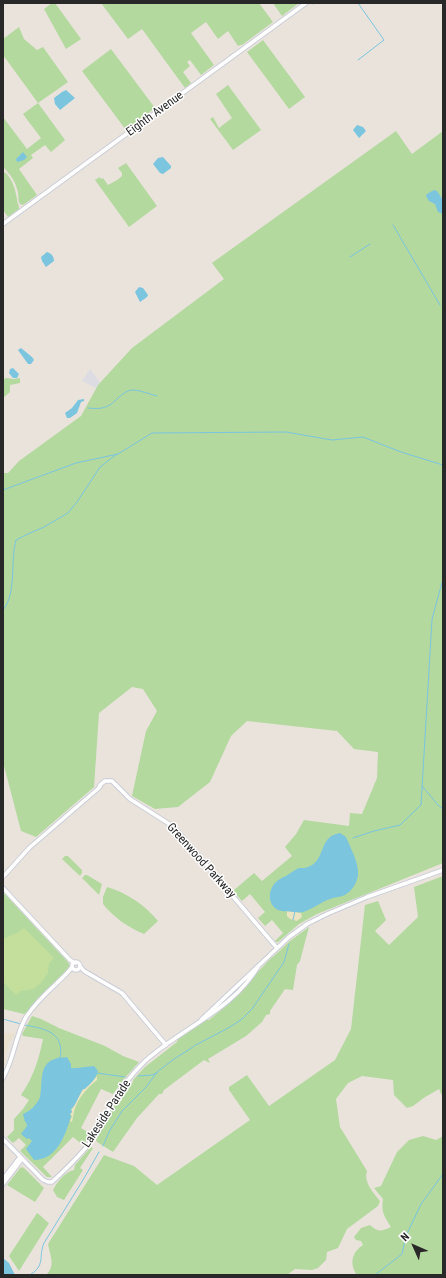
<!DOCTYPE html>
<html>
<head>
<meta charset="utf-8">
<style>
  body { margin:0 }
  #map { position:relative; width:446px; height:1278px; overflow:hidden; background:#e9e3dc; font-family:"Roboto Condensed",sans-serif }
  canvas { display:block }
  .frame { position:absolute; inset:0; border:4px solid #282828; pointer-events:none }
  .north { position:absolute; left:394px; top:1226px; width:40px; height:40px; -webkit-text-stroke:3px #fff; paint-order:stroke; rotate:315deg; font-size:11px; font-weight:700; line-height:16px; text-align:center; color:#282828 }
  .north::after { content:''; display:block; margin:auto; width:14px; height:18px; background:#282828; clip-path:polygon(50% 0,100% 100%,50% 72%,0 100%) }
</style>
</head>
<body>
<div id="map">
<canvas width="446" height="1278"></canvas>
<div class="frame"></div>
<div class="north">N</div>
</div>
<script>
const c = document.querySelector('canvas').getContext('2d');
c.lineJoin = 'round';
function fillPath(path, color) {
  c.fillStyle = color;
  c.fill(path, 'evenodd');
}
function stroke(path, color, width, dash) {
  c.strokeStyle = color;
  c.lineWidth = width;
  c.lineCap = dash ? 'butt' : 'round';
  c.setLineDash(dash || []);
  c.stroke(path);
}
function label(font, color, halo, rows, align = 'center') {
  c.font = font + ' "Roboto Condensed",sans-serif';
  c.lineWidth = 3;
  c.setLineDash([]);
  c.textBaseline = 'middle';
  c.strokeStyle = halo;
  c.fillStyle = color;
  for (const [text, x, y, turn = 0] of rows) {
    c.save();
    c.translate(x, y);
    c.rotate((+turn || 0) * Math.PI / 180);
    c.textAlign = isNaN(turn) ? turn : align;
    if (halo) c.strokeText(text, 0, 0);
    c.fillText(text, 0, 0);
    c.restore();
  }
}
const industrial = new Path2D(`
  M90,369L100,383L96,388L82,381Z`);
const education = new Path2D(`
  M3,1033H15L13,1038L9,1042L5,1056L6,1061L3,1070Z`);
const green = new Path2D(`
  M52,3H55L81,39L66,49L44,9Z
  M101,3H259L273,22L242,45H240L238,46L228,31L218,39L206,22L191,33L214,65L201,75L190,60L187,62L190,66L183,72L191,83L185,88L142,29L128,39Z
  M273,3H299L282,16Z
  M19,27L24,39L37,50L43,47L68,82L38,103L65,140L51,152L45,145L31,155L33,158L19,169L37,195L23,205L20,204L19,202C18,198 19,193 17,189C15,180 9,173 3,167V117L27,149L41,138L23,114L38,103L3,55V39Z
  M263,40L305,97L289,109L247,52Z
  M111,49L155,108L126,130L82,71Z
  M228,85L261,130L233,150L210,119L213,117L219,128L232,118L216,94Z
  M396,131L412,154L443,131V863L317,914L299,924L278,942H276L275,941L283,933L272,920L265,926L258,918L265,912L250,894L242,901L234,892V890L254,873L262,881L292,856L285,847L296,834L304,820L349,826L350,813L362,814L377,778L378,752L354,749L337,731L247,721L231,736L210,782L178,807L155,809L132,796L146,731L157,711L143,689L132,687L99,713L94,787L36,837L21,831L3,762V473H8L19,461L81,416L98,385L132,348L224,279L212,263Z
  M126,163L157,206L129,227L95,180L100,177L101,179L103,178L108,185C113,182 118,180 122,176V173L118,168Z
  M3,172L6,173C13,181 15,189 17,199C17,203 19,205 19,209L8,217L3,210Z
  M6,378L14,379L20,378V383L10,385V392L3,398V380Z
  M65,856H68L82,870V873L80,876L62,859Z
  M85,875H87L102,884L99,895L82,878Z
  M443,876V1098L439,1089L425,1097L413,1106L407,1108L394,1095L393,1080L362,1076L348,1083L336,1099L340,1127L367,1171C363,1182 374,1193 380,1201L378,1206L347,1229L338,1248L327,1252L326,1260L318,1268L312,1270L295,1269L287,1275H46C56,1266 50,1255 48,1244L104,1155L134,1166L157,1185L250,1120L229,1090V1087L247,1075L269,1106L335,1060L351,1029L365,905L378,901L386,920L375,931L389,945L418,917L414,887Z
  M107,887C127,893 145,905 158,921L144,934C129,928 113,917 103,904V897Z
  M3,892L67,961L70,965L69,969L38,999L27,1012L24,1014L3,1009Z
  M309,927L300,961L297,965L293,990L285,989L270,1011V1014L266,1015L262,1022L246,1036L208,1059L210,1063L204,1060L164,1090L162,1094H159L137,1118L113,1152L97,1142L96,1140L114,1106L126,1088L128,1087L133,1082V1080L145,1067L177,1042L178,1039L206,1020H209L220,1011L239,994L240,991L271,958L274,956L290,941Z
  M32,1016L41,1019L59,1028L105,1046L123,1056L139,1062L124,1079L113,1094L101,1089L81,1128L91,1134L83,1145L73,1137L43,1167L52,1177H47L20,1151L26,1145L19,1138L13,1143L7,1137L14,1130V1119L23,1109L29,1100L21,1095C33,1078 39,1059 43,1039L23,1036L22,1034Z
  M423,1136L436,1140L443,1136V1275H357C349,1264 352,1252 363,1245L361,1241L356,1240L354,1237L361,1228L370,1225C378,1232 381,1232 391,1227C384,1216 381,1212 383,1199L374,1188L381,1186L397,1152L409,1140Z
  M91,1147L93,1148L80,1168L83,1170L64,1200L57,1197L53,1190C57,1182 65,1172 74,1170L75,1165Z
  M22,1167L24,1168L44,1188L35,1202L7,1185L20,1168Z
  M37,1213C43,1217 44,1220 49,1223L19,1271L9,1256Z`);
const sand = new Path2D(`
  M287,911L301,913L302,917L297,921L290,919L287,916Z
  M97,1076V1080C87,1088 77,1099 74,1112C73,1116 73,1118 72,1122L70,1121L72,1116L70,1114L72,1112L71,1110C75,1106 76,1099 80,1094C83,1088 92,1082 97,1076Z`);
const pitch = new Path2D(`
  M24,928L54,958L49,963L48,973L41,983L33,989L21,991L16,995L3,982V939C12,934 16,935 24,928Z`);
const water = new Path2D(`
  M66,90L75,98L60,110L55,104L54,98L62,92Z
  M357,125L363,127L366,131L359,138L353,130Z
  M23,152L27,157L24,160L17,162L16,159Z
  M163,157L171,166V168L163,174L160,173L153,164L158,158Z
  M434,190L437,191L443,200V214L438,212L435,204L429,201L426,196L427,194Z
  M47,252C51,253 54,256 54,261L46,267L42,261L41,257Z
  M139,287L143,288L148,295L147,297L140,302L135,292Z
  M21,348L32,357L34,360L31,364H28L18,350Z
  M13,368L19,374L17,378H13L9,373L10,369Z
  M84,399V401L81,402L77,413L70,418H67L65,413L72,408L78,400Z
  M340,833L346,837C351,849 359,863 358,875C357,883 352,891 345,895C341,897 335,897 330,899C321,902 311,910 303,912C300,913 296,912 294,912C289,911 283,912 278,910C267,904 268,890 276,882C279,879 282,878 286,876C291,873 294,870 299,868C302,868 306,868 308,867C327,860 317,837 340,833Z
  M67,1057L71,1064V1068H77L94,1066L98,1071C96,1079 90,1084 85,1089H83C79,1095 75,1107 71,1109L72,1112L70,1114L71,1116C66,1134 57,1160 34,1160L26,1149L32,1141L29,1138L27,1139L21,1134L27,1126L26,1122H25L23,1114C30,1111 37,1105 40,1097C43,1084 38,1064 55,1059C58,1057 63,1058 67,1057Z
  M3,1258L9,1263L15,1275H3Z`);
const stream = new Path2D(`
  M313,3V4
  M358,60L384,40L358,3
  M393,225L440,305
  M350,257L370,244
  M88,408C96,409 103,409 110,405C117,400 123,391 132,390C140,390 149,394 157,396
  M3,490L76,463L118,454L152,433L286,432L332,440L363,437L401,452L443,465
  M3,610C17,593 10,562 16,540L28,534L44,527L68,513L77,502L100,467L117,454
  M422,786L439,806L443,809
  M353,838L374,831L400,825L421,805L432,619L443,579
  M293,920L295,911
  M3,1019C10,1021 17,1023 25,1025C45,1029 65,1032 60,1058
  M194,1046L230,1027L242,1019L252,1009L284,962L289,944
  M97,1073L125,1077
  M138,1076L152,1075L157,1073
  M103,1146L110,1130L122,1111L147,1086L157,1072L174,1059L193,1047
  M30,1275C46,1265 38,1257 44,1243L83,1180L99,1152
  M375,1275L402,1254L406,1236L421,1204L443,1174`);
const secondary = new Path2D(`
  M3,224L306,3
  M99,787L101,784L105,781H112L130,799L174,827L277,948
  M3,877L29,848L100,787
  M3,888L70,960L75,963
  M72 966a4 4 0 1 1 8 0a4 4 0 1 1-8 0Z
  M80,966L84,971L122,993L166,1045
  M201,1020L289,937L307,924L327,914L367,897L443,870
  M3,1078C14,1059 15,1036 26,1017C35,1004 46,993 57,983C63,977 68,973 72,967
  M3,1139L43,1180L48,1182H52C66,1169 81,1155 92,1140C99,1129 104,1116 111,1105C120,1089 131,1075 144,1062C181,1028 234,1010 259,965
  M3,1179L20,1157
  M3,1184L22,1159`);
const streetNames = [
  ["Eighth Avenue",155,114,-36],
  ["Greenwood Parkway",201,861,48],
  ["Lakeside Parade",107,1114,-57]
];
fillPath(industrial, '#dddce2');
fillPath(education, '#e9e0cd');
fillPath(green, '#b3d99e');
fillPath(sand, '#ebe4c2');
fillPath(pitch, '#c3df9b');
fillPath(water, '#7bc5df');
stroke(stream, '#7bc5df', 1);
stroke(secondary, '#cacdd8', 5.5);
stroke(secondary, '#fff', 3.5);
label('12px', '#282828', '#fff', streetNames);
</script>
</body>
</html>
